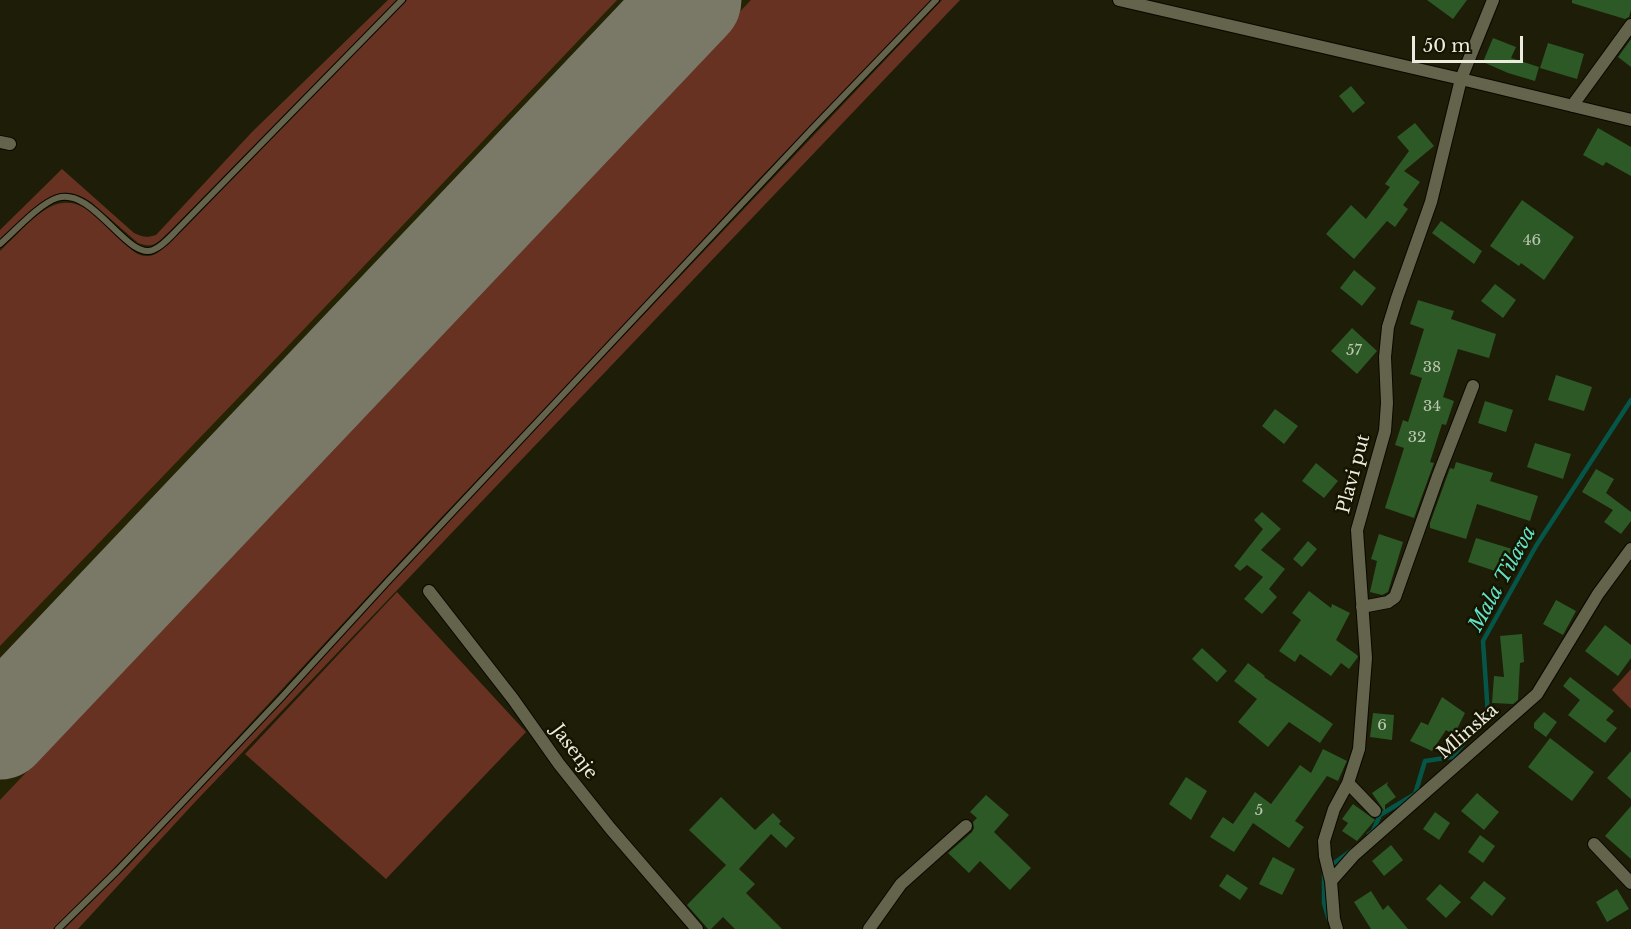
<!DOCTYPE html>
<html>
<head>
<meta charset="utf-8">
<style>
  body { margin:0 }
  #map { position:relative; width:1631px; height:929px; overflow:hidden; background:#1e1d07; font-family:"Libre Baskerville",serif }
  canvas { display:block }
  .scale { position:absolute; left:1412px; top:36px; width:111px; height:27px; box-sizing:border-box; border:3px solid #ececde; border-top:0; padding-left:8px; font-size:18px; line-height:21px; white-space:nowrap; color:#ececde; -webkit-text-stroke:4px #151401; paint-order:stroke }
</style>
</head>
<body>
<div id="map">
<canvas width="1631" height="929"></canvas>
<div class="scale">50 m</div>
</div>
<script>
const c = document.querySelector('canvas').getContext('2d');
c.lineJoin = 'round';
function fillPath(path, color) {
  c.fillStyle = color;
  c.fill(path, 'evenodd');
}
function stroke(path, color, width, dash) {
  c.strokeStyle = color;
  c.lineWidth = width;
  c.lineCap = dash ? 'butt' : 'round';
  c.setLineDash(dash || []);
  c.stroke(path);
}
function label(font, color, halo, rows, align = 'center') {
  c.font = font + ' "Libre Baskerville",serif';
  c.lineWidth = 5;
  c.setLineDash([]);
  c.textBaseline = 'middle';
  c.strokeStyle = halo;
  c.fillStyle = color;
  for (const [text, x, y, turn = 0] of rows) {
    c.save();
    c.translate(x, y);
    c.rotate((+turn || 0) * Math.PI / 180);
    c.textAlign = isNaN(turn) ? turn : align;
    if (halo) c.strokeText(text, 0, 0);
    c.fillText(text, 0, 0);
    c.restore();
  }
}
const built = new Path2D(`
  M388,0H960L195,802L78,929H0V230L62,169L134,233L141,237L148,238L156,235L252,132Z`);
const green = new Path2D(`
  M388,0H397L169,232C157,243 154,249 138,243L91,202C83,197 74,192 64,193C45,196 15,227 0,240V230L62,169L134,233C142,237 147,238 156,235L252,132Z
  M407,0H617L286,348L0,646V251C14,238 35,213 52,206C82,192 105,225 124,243C131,249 138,257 148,256C156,256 162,249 168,245Z
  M751,0H932L756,182L611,339L419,541L150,832L53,929H0V800L196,593L549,211Z
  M942,0H960L195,802L78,929H64L128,866L249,737L397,575Z
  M397,592L526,732L386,879L245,754Z
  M1631,669V709L1612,690Z`);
const stream = new Path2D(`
  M1369,834L1373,831L1380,815L1415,794L1425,761L1452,757L1488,715L1483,641L1536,546L1631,400
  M1330,866L1352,850
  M1324,872V903L1329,920`);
const runway = new Path2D(`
  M0,730L692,0`);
const building = new Path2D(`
  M1427,0H1467L1453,19Z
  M1572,0H1631V10L1629,17L1625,19L1572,3Z
  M1493,38L1516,47L1511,58L1539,67L1535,81L1508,73L1483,62Z
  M1631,39V67L1618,57Z
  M1548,43L1584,54L1577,79L1540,68Z
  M1351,86L1365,103L1353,113L1339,96Z
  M1415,123L1434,146L1404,171L1420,182L1403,205L1408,209L1395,227L1387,221L1354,259L1326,234L1351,205L1366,219L1390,187L1385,184L1409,151L1397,137Z
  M1598,128L1631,147V176L1606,162L1603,166L1583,155Z
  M1522,200L1574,237L1544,280L1521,263L1519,266L1490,246Z
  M1441,221L1482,251L1474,264L1432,233Z
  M1354,270L1376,288L1362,306L1340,288Z
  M1495,284L1516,300L1503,318L1481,301Z
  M1418,300L1454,311L1451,319L1496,334L1489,358L1458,349L1443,397L1454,401L1446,425L1442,424L1430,462L1434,463L1414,518L1385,508L1404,448L1395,445L1403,420L1408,422L1422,378L1410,374L1424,329L1410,324Z
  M1352,328L1377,351L1357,374L1331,351Z
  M1556,375L1592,387L1584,411L1548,400Z
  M1485,401L1513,410L1506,432L1478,423Z
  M1275,409L1298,426L1284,444L1262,426Z
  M1535,443L1571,454L1563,479L1527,467Z
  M1456,462L1493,473L1490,481L1538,496L1530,521L1477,504L1466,539L1430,528V523L1450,468L1454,469Z
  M1316,463L1338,481L1324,498L1302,481Z
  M1596,469L1614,479L1606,493L1631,512V521L1621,534L1604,522L1613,510L1582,492Z
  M1262,512L1281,529L1261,550L1285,569L1269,589L1277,597L1262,614L1244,599L1263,577L1247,565L1240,571L1234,566L1263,529L1254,520Z
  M1379,534L1403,542L1388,592L1382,595L1370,592L1377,561L1371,559Z
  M1476,538L1512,549L1504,574L1468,562Z
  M1308,541L1317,549L1302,567L1293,559Z
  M1309,591L1331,608L1332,604L1350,613L1336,640L1357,655L1358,657L1349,669L1341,663L1331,676L1300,654L1295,662L1279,651L1301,620L1292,613Z
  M1556,600L1576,611L1563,635L1543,624Z
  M1605,625L1631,645V658L1618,676L1585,651Z
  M1522,634L1524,662L1520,663L1518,700L1513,704L1492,703L1494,676L1504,677L1500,636Z
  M1202,648L1227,671L1217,682L1192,659Z
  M1248,663L1265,676L1264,677L1333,724L1320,743L1289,722L1268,747L1238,722L1257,699L1234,681Z
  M1570,677L1614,711L1606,720L1617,728L1605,743L1568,715L1580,700L1563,686Z
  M1442,697L1465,713L1454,735L1446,730L1432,751L1410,741L1421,722L1428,725Z
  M1544,712L1557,722L1546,737L1534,728V723Z
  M1373,713L1394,715L1392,740L1370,737Z
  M1550,738L1594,772L1572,801L1528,767Z
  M1323,749L1347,761L1345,765L1338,781L1327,776L1295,821L1304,827L1289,848L1253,823L1234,852L1210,837L1223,817L1233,824L1255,792L1271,804L1300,765L1311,773Z
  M1631,751V799L1607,778Z
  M1186,777L1207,791L1191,820L1169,804Z
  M1388,782L1387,785L1396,797L1385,805V812L1372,793Z
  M1477,793L1499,812L1484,830L1461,811Z
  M986,795L1009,815L994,832L1031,868L1010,890L980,861L969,873L948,853L972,832L974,828L973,822L977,818L970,812Z
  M721,797L755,830L773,813L781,821L779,824L795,838L786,848L771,834L739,869L755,884L746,893L782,929H735L723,917L711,929H708L687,905L726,865L689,830Z
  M1353,804L1375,820L1357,841L1342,831L1348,823L1342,819Z
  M1631,806V859L1605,836Z
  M1435,812L1450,823L1439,840L1423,829Z
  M1480,835L1495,846L1483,863L1468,852Z
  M1391,845L1403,860L1384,876L1372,861Z
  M1273,857L1295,869L1282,895L1259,884Z
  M1227,874L1248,888L1240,900L1219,886Z
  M1484,881L1506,898L1492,916L1470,898Z
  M1440,884L1461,902L1446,918L1426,899Z
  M1617,889L1629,909L1607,922L1596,902Z
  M1371,891L1383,910L1388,905L1408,929H1371L1354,902Z`);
const service = new Path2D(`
  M0,244C15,231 39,204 57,198C93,186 127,261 153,250C163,246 171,236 178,229L402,0
  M58,929L117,871L180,805L281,698L389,580L813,128L936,0`);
const minor = new Path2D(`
  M1119,0L1461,79L1631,120
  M1572,106L1631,25
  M0,142L10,144
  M429,591L513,699L559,764L610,828L697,929
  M1362,607L1388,602L1395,597L1438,476L1473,386
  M1348,783L1375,811
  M1594,844L1631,883
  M1331,881L1325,856L1324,841L1334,809L1348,783L1359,749L1366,658L1357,530L1385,431L1387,403L1385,357L1388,327L1397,298L1431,202L1461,79L1493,0
  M869,929L901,884L966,826
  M1337,929L1334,919L1331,881L1354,855L1537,694L1598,594L1631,549`);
const numberNames = [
  ["46",1532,241],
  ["57",1354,351],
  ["38",1432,368],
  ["34",1432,407],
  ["32",1417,438],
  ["6",1382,726],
  ["5",1259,811]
];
const streetNames = [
  ["Plavi put",1354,474,-75],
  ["Mlinska",1468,732,-41],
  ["Jasenje",574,752,53]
];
const waterNames = [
  ["Mala Tilava",1503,579,-61]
];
fillPath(built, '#242304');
fillPath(green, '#683222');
stroke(stream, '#055648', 4.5);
stroke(runway, '#7a7967', 99);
fillPath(building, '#2d5927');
stroke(service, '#090700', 8);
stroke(minor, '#090700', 14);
stroke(service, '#64634b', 6);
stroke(minor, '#64634b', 12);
label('15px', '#bcc7b0', null, numberNames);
label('18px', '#ececde', '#151401', streetNames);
label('italic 20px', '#62e3c7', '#151401', waterNames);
</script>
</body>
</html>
